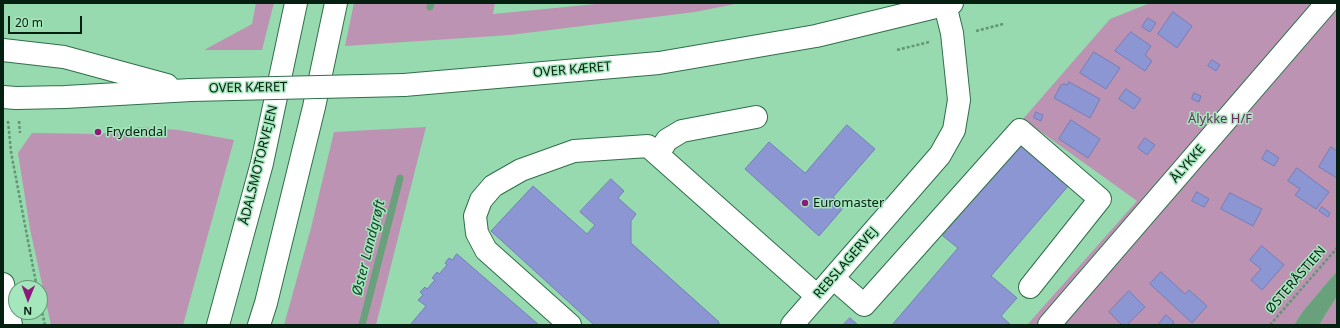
<!DOCTYPE html>
<html>
<head>
<meta charset="utf-8">
<style>
  body { margin:0 }
  #map { position:relative; width:1340px; height:328px; overflow:hidden; background:#98dab0; font-family:"Noto Sans",sans-serif }
  canvas { display:block }
  .frame { position:absolute; inset:0; border:4px solid #051f10; pointer-events:none }
  .north { position:absolute; left:8px; top:280px; width:40px; height:40px; box-sizing:border-box; background:#a5e7bc; border:1px solid #659777; border-radius:50%; rotate:181deg; font-size:11px; font-weight:700; line-height:16px; text-align:center; color:#051f10 }
  .north::after { content:''; display:block; margin:auto; width:14px; height:18px; background:#8d1a7b; clip-path:polygon(50% 0,100% 100%,50% 72%,0 100%) }
  .scale { position:absolute; left:8px; top:16px; width:74px; height:18px; box-sizing:border-box; border:2px solid #051f10; border-top:0; padding-left:5px; font-size:12px; line-height:14px; white-space:nowrap; color:#051f10; -webkit-text-stroke:3px #a5e7bc; paint-order:stroke }
</style>
</head>
<body>
<div id="map">
<canvas width="1340" height="328"></canvas>
<div class="frame"></div>
<div class="north">N</div>
<div class="scale">20 m</div>
</div>
<script>
const c = document.querySelector('canvas').getContext('2d');
c.lineJoin = 'round';
function fillPath(path, color) {
  c.fillStyle = color;
  c.fill(path, 'evenodd');
}
function stroke(path, color, width, dash) {
  c.strokeStyle = color;
  c.lineWidth = width;
  c.lineCap = dash ? 'butt' : 'round';
  c.setLineDash(dash || []);
  c.stroke(path);
}
function label(font, color, halo, rows, align = 'center') {
  c.font = font + ' "Noto Sans",sans-serif';
  c.lineWidth = 3;
  c.setLineDash([]);
  c.textBaseline = 'middle';
  c.strokeStyle = halo;
  c.fillStyle = color;
  for (const [text, x, y, turn = 0] of rows) {
    c.save();
    c.translate(x, y);
    c.rotate((+turn || 0) * Math.PI / 180);
    c.textAlign = isNaN(turn) ? turn : align;
    if (halo) c.strokeText(text, 0, 0);
    c.fillText(text, 0, 0);
    c.restore();
  }
}
const green = new Path2D(`
  M256,3H274L262,50H204L252,24Z
  M354,3H495L493,14L606,3H740L695,12L510,35L345,46Z
  M1150,3H1337V271L1303,311L1294,325H1027L1137,201L1023,119L1110,19Z
  M140,127L179,130L234,140L183,325H51L30,229L18,153L32,133L100,134Z
  M426,127L376,325H284L311,228L334,132Z
  M1337,296V325H1319L1336,297Z`);
const water = new Path2D(`
  M1337,271V296L1319,325H1294L1303,311Z`);
const stream = new Path2D(`
  M430,7L431,3
  M362,325L400,178`);
const building = new Path2D(`
  M1173,12L1192,26L1177,48L1158,34Z
  M1148,18L1156,23L1150,32L1142,27Z
  M1131,32L1151,46L1145,55L1152,61L1145,71L1115,51Z
  M1094,52L1120,68L1106,89L1080,73Z
  M1212,60L1220,65L1216,71L1208,66Z
  M1069,82L1100,99L1090,118L1054,98L1061,85L1064,84L1067,85Z
  M1126,89L1141,99L1134,109L1119,99Z
  M1194,93L1201,96L1199,102L1192,99Z
  M1036,112L1043,115L1041,121L1034,118Z
  M1071,120L1100,139L1088,158L1059,139Z
  M847,125L875,149L833,197L844,207L819,236L745,169L769,142L805,173Z
  M1145,138L1155,145L1147,155L1138,148Z
  M1021,144L1069,185L991,276L1017,298L1001,316L1011,325H892L958,248L943,236Z
  M1331,147L1337,151V178L1319,167Z
  M1267,150L1279,158L1274,166L1262,159Z
  M1297,168L1329,192L1316,209L1295,195L1300,189L1288,181Z
  M611,179L624,191L618,198L636,214L631,221V243L719,322L718,323L721,325H594L491,231L533,186L587,234L595,225L580,212Z
  M1197,192L1209,199L1204,207L1192,201Z
  M1230,193L1262,209L1253,226L1221,209Z
  M1322,207L1330,213L1328,217L1319,211Z
  M1262,246L1284,265L1262,290L1251,280L1261,269L1250,260Z
  M457,254L539,325H410L426,306L418,300L423,295L420,292L425,287L427,289L435,280L432,278L437,272L439,274L447,265L445,263L449,258L452,260Z
  M1161,272L1185,294L1189,290L1207,306L1192,323L1150,284Z
  M1129,291L1145,307L1127,325H1122L1109,312Z
  M1166,315L1174,322L1172,325H1158Z
  M850,318L858,325H843Z`);
const path = new Path2D(`
  M976,31L1003,24
  M897,50L929,42
  M8,121L11,152L37,288
  M19,121L20,133
  M40,303L45,325
  M1270,325L1337,248`);
const minor = new Path2D(`
  M658,154L667,140L682,131L756,117
  M833,278L864,305L1020,130L1100,199L1030,287
  M3,284L11,325
  M570,325L486,250L477,233L475,216L481,200L493,186L521,170L574,151L648,146L817,296
  M792,325L940,155L954,130L959,100L952,33L945,5
  M1049,325L1327,3`);
const major = new Path2D(`
  M3,50L64,57L167,85
  M404,85L659,63L816,36L952,3
  M3,97L16,98L65,97L191,90`);
const highway = new Path2D(`
  M218,325L262,163L296,3
  M259,325L266,303L314,107L336,3`);
const majorBridge = new Path2D(`
  M191,90L404,85`);
const markers = [
  [98,132,4,"#8d1a7b"],
  [805,203,4,"#8d1a7b"]
];
const streetNames = [
  ["OVER KÆRET",572,70,-5],
  ["OVER KÆRET",248,88,-1],
  ["ÅLYKKE",1188,164,-49],
  ["ÅDALSMOTORVEJEN",259,165,-76],
  ["REBSLAGERVEJ",846,263,-49],
  ["ØSTERÅSTIEN",1296,280,-49]
];
const parkNames = [
  ["Ålykke H/F",1220,119]
];
const poiNames = [
  ["Frydendal",106,132],
  ["Euromaster",813,203]
];
const waterNames = [
  ["Øster Landgrøft",369,248,-76]
];
fillPath(green, '#bc93b2');
fillPath(water, '#69a17d');
stroke(stream, '#69a17d', 7);
fillPath(building, '#8b96d2');
stroke(building, '#747fb9', 1);
stroke(minor, '#2f6f4a', 24);
stroke(major, '#2f6f4a', 24);
stroke(highway, '#2f6f4a', 24);
stroke(path, '#629676', 2.5, [3, 2]);
stroke(minor, '#fff', 22);
stroke(major, '#fff', 22);
stroke(highway, '#fff', 22);
stroke(majorBridge, '#2f6f4a', 24, []);
stroke(majorBridge, '#fff', 22);
for (const [x, y, r, color] of markers) {
  const dot = new Path2D();
  dot.arc(x, y, r, 0, 2 * Math.PI);
  c.fillStyle = color;
  c.fill(dot);
  stroke(dot, '#a5e7bc', 1.5);
}
label('13px', '#051f10', '#a5e7bc', streetNames);
label('13px', '#6c2e60', '#a5e7bc', parkNames);
label('13px', '#051f10', '#a5e7bc', poiNames, 'left');
label('italic 14px', '#123f26', '#a5e7bc', waterNames);
</script>
</body>
</html>
